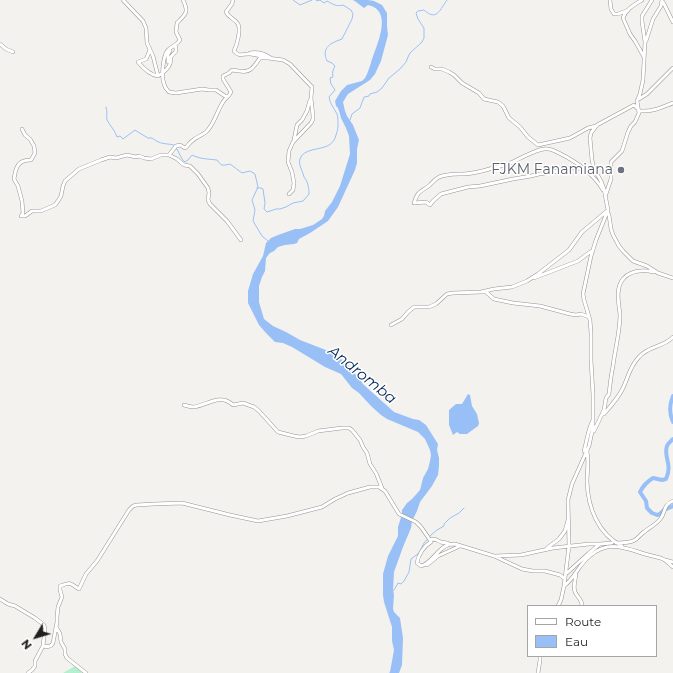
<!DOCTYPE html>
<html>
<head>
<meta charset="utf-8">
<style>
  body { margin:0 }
  #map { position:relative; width:673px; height:673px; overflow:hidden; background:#f4f2ef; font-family:Montserrat,sans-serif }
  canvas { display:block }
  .legend { position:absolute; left:527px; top:605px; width:130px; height:52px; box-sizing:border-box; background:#fff; border:1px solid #a6a5a5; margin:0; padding:5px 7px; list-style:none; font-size:12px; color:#201f1e }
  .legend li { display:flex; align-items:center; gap:8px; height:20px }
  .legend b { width:20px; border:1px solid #a6a5a5 }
  .north { position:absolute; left:16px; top:617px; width:40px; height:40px; -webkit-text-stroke:3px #fff; paint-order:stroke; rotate:232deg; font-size:11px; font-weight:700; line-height:16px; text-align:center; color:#201f1e }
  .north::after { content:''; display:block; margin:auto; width:14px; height:18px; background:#201f1e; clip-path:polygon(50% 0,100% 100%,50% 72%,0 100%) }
</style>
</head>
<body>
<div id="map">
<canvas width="673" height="673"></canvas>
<ul class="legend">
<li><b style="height:5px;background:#fff"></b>Route</li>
<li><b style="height:11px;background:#99c0f6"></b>Eau</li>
</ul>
<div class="north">N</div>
</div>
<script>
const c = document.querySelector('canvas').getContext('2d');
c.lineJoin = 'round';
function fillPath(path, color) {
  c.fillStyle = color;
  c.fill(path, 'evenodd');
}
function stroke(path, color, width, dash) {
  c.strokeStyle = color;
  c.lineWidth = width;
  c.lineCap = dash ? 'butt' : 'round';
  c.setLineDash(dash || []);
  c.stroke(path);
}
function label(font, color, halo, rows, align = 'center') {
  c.font = font + ' Montserrat,sans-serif';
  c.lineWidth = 3;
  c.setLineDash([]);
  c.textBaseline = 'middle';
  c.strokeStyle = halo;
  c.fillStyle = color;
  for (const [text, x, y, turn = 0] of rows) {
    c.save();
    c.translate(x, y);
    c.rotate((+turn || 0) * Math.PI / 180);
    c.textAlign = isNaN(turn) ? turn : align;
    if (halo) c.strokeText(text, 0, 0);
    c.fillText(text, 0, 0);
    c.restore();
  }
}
const green = new Path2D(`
  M75,666L82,673H63Z`);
const water = new Path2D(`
  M353,0H368L374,1L382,5L387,13V26L388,35L381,61L375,74L370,80L348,94L343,102L345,111L347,116L353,125L359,140L357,149V163L355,170L338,207L328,221L310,233L299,239L297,243L294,244L285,245L278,247L274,251L270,253L266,258L265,271L262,277L259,286V302L264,319L273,326L286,332L300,340L331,352L339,357L348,365L364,385L394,412L413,419L419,420L426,425L438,444L437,450L439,458V466L438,475L432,486L420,502L417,511L412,521L411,528L403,547L394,572L393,590L394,595L393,609L394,612L400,618L403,638L402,665L399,673H389L390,672L394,650L392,641V627L384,602L383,595V574L388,556L398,536V527L402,514V510L407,503L412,499L420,490L423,478L428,469L430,461L431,455L430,450L425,439L418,432L387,419L381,415L371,406L359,393L352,388L341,374L325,367L292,347L283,343L275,342L266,333L259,325L248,303V291L253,274L263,256L266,243L271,238L278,235L295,229H300L313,225L322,219L324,216L325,211L332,202L340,186L350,154L349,136L346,128L341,118L340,114L338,108L336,106L335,101L341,91L347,85L362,81L365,78C368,73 369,68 371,63C375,48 395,11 368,5L364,8L356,2Z
  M468,394L470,395L472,406L477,414L479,423L478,426L467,434H460L457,432L453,435L449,425V410L456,404H462Z`);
const stream = new Path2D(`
  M293,0L300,5L312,0
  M106,107C108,112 106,115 107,120C110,126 115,130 117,137L120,136L123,139L135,130L138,132L148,138H152C161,145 165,143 174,145L175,146
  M350,120L352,114L360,108L364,97L369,96L370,94L377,92L382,88L389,78L400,69L406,62L408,57L410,53L422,42L424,38V28L418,19L416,13L418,11L424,10C437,22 440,9 447,0
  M176,149H177L182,159L185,162L188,160L192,155C200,159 208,159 217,160C222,166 221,166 230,164L242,173L250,171L255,174L258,187L252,200L255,210L253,221L262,236L268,241
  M257,188H261L263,189L265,203L264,209L267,212L276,209H280L286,207L293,203L303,201L309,194C309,188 308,182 304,177C303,172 298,164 300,159C303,148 322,150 329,145C333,143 335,139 336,135C337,132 338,129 338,126C338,123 338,116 337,114C334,108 330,104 329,97L335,90L331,84L330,78L333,77C332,73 333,69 335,66L332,63L327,61C321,47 331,43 342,39L352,19L353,14L351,10L343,5C336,7 333,4 327,1L324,3L320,0L317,1L316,0
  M392,591L394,590L398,583L401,584L404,581L409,572L411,559L419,553L424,543L431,535L437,530L444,526V524L450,518L459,513L464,508`);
const river = new Path2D(`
  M673,396C669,405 669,413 673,422
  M673,439C671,441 668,443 667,446C663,457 673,464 666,479L662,480L653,478C648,481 643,486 640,492L646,501L647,508L652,513L657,515L660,514L664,510L673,506`);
const minor = new Path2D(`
  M123,0L143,21L146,28L147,43L153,56L158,76
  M183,0C189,12 186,14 177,23L176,32L180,40C177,45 172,46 168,50C163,55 161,77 164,84C165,88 167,90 169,92L176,93L202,89L209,90H216L225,96L227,97
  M233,0L232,4L226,12C229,18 235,19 238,24C241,30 237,45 234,51C240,58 243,53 250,54C255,54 259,56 264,57
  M610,0L611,9L614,14H618L626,11
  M642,0C634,5 626,9 623,18L630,34L635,41L644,57
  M663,2L673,22
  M646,41L653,19L661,6L662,0
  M0,44L6,49L13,52
  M150,49L148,55L146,59L138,62C143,68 150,75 158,76C163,73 168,69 170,64C171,61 170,59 171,57C174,51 178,54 175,45
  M250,53C258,51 264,54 271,58
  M168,62V54L170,51
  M431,67L435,69H442L449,72L454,75L462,83L479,93L484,99L498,102L503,106L509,118L520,127L528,137L538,145L570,138L588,128L596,126
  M639,99L647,94L673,68
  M22,129L25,135L30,139L34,146L35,153L31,160C29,160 26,160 24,161C16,163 15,173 14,179L18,186L22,201L23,213L21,216H25L32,211H41L55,205L58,201L61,196L63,186L65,181L79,169L101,160L110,157L116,158L127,155L136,157L139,156L144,158L151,159L161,155H169L177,159L184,165L190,166L198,174L208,188L209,193L208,200L210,204L227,221L241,240
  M294,140L297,125L302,120L307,111L310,100
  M169,155L176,146L180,145L185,148C188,146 189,143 192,141C196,137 201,136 206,132C214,125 217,111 223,102C225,98 229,97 231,92L223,79V76L229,73L232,70C238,71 247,73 251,69C255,66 257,62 260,58H268L283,60L290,64L312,87L311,98L313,116V119L311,123L293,142L289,151L288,162L292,172L294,183L293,190L289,194
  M586,170L578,168H570L554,172L539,174L531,176L513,179L480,186L468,187L441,194L433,201L430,205L426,202L414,203C418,190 421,192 430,185C433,182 435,179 439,177C450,173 461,175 472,173C484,171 496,167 508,164C518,160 539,147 548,149C552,149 556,152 559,153C577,162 593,173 603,190
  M606,194L611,179V162L622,151L628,132L631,126L635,122L639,113L637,101L640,94L643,80L645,42L642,21V16L652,0
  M534,278L578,261L590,252L593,251
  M481,292L494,289L512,287L527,281L538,274L569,250L582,232L607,211L609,215L611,229L613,235L619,246L623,251L633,261L647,266L658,273L673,278
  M391,325L402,319L408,312L414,307H429L436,304L447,294L453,293L481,292H486L494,299L513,303L540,306L570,314L576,315L581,314L589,317
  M184,405C187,406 190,407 194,407C207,405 221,393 233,405L243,403L254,407L259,411L278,432L294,436L300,437L306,436L318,431L342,428H349L352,430L360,440L363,447L367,453L370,464L376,473L382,488
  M604,414C610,407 618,398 622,390C628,379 629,367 639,357C648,346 664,347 673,337
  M594,431L604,410L606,398L609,394C610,385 611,375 613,366C615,349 620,332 620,315C619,304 615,289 623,279C631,270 644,270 654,272
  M584,451C587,441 588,429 593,420
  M587,451C589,462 587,472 587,482C588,508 598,534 622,546
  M430,540L431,542C424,546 418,555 417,563L421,566C431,564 438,548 448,545C450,544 454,544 455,544L494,556L522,569L533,571H545L560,575L565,579
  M430,540C435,538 436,540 441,542C444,543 446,542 449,544
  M616,543C622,543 630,543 635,540C638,538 641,534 644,532C650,527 657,524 661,518C666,511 663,505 673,501
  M547,548L559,539L565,531L568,520
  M495,556L521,555L553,548L589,544H600L612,543
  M665,560L673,562
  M427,565L438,556L460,546
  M567,573L589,553L600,544
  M576,575C575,580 573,587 575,592C577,597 582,599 582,606
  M564,586C575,578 579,564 590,556C608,540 625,548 645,554C651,556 658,557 663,559C667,561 670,565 673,567
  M0,599L8,604L15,606L35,618L44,625L45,629L43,646C48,647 51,647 53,643L57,622V617L58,607L62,597L60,590V586C73,581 70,584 79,589L86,574L97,561L129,510L133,506L137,505L154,504L182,503L230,515L258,521L287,516L322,507L335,499L348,493L370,487H379L385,491L399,514L416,522L421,527L430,540
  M558,606L561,600L564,586L569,546L568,500L572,484L589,446L593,427V395L591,360V333L590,320L584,300L583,294L591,256L596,240L608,210L604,189L601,181L594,169L592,160L590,138L591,133L597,125L634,105L640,111C653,112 662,107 673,103
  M56,627L58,630L60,634L61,642L65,649V654L67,658L86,673
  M28,673L32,670L35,666V661L43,646
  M538,673L540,660V656`);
const markers = [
  [621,170,4,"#6b7280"]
];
const worshipNames = [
  ["FJKM Fanamiana",613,170]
];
const waterNames = [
  ["Andromba",362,375,39]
];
fillPath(green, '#b3f0cd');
fillPath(water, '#99c0f6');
stroke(stream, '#99c0f6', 1);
stroke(river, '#99c0f6', 4);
stroke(minor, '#969491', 4);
stroke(minor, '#fff', 3);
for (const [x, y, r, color] of markers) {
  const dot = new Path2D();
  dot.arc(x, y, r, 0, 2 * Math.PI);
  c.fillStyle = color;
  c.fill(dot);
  stroke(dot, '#fff', 1.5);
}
label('14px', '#5b616d', '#fff', worshipNames, 'right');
label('italic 15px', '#032958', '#fff', waterNames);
</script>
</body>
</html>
